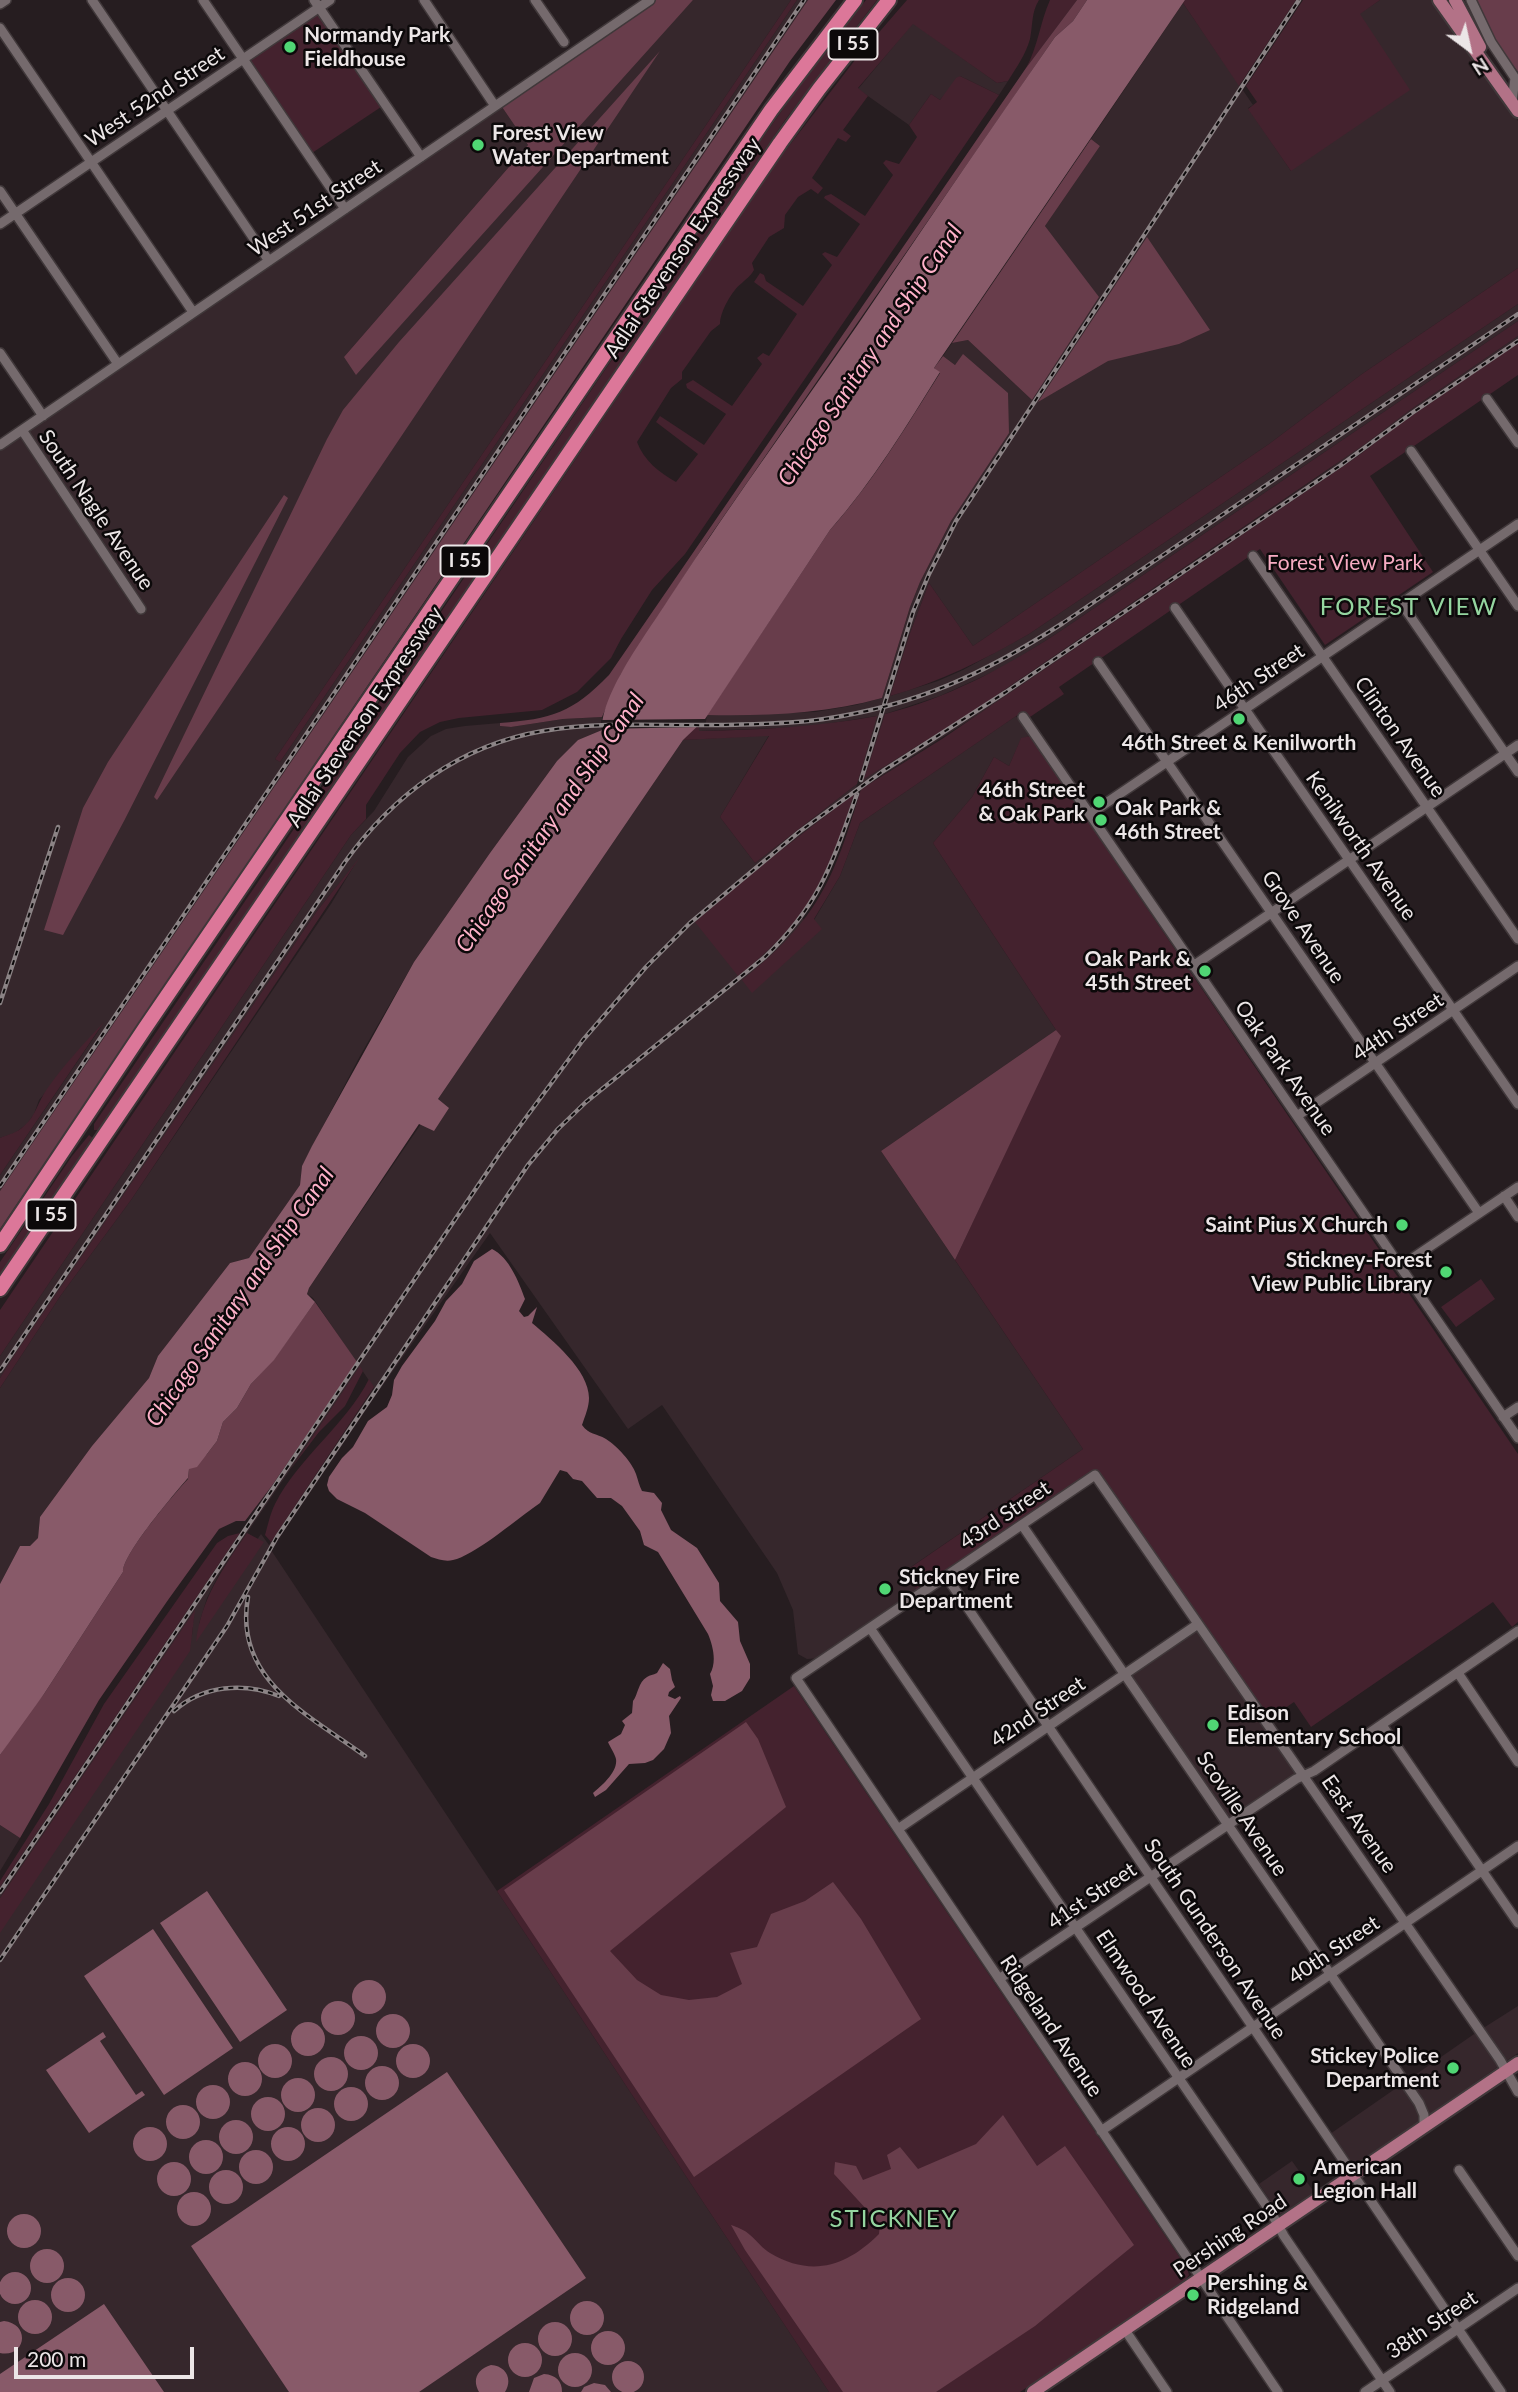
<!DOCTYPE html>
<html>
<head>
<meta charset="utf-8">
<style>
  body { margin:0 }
  #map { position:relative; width:1518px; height:2392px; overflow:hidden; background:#261d20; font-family:Lato,sans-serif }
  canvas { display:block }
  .north { position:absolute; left:1434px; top:14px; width:70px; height:70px; -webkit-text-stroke:5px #0c090a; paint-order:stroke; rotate:147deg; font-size:19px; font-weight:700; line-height:28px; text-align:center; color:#ece6e7 }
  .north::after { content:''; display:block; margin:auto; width:24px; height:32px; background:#ece6e7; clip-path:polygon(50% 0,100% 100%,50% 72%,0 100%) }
  .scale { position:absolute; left:14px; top:2347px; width:180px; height:32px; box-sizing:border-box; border:4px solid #ece6e7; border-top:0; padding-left:9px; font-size:21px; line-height:24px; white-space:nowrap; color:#ece6e7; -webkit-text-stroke:5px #0c090a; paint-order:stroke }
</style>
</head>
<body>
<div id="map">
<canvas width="1518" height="2392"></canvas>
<div class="north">N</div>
<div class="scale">200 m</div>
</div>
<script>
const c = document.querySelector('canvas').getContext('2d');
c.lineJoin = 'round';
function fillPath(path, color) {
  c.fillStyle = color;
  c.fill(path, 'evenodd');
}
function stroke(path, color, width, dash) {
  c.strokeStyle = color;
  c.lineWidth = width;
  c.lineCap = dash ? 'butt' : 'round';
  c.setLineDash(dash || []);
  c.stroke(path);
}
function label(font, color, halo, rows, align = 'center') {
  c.font = font + ' Lato,sans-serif';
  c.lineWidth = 5;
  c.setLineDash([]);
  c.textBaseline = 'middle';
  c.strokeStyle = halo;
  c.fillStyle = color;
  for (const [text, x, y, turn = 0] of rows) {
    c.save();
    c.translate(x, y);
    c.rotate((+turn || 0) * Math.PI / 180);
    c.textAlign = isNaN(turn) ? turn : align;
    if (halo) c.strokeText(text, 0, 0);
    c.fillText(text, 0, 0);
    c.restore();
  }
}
const built = new Path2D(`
  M693,0H791L275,759L280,762L797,0H808L0,1191V1175L101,1027L39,1100L34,1114L27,1124L15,1133L0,1138V451L502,107L528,145L344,357Z
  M1380,0H1435L1518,121V268L1362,374L1269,444L973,646L929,583L910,633L890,696L938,681L963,670L1029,634L1518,304V321L1056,634L1006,666L940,696L885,714L865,778L969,714L1325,472L1410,410L1518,336V343L1398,425L1358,456L990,707L861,789L863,781L858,779L876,716L808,727L698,731L699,727H705L707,715L815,712L856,705L882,698L910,607L920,582L951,521L973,486L963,355L955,365L943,356L952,343L968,340L1032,400L1098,297L1045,226L1100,146L1091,139L1183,3L1253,105L1248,108L1291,171L1359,14Z
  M913,23L997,83L1008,81L999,95L960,76L940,100L931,94L909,125L858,89Z
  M1016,716L1030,736L1021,739L1009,766L994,757L972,797L933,843L1056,1030L881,1151L1083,1449L905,1571L918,1592L821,1658L807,1659L798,1654L793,1610L777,1573L662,1405L628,1429L490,1233L378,1392L271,1550L829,2392H0V1918L192,1635L194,1612L0,1898V1887L356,1362L313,1298L307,1294L309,1288L683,740L769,735L720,817L755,863L857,784L854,794L759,867L804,920H814L840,876L860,823ZM360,1367L374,1388L269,1545L261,1534L199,1624L207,1598L219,1574Z
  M602,717V730L578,740L557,761L490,853L414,962L360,1056L302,1166L300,1185L249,1258L230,1263L158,1356L149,1378L92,1446L40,1517L38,1538L30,1546H20L0,1584V1388L61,1295L131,1200L331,904L355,864L317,911L0,1378V1356L351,835L374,811L408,757L431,736L446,729L465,726L500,723V726L511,727L563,719Z
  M1197,1630L1296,1774L1229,1819L1130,1676Z
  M0,1825L20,1838L0,1871Z
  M1518,2006V2053L1353,2167L1330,2134L1477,2032Z
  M1292,2161L1314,2192L1280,2215L1259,2184Z`);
const green = new Path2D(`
  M791,0H797L280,762L275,759Z
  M866,0H877L785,120L158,1045L99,1130H94V1124L754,150L795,92Z
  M907,0H1039C1031,13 1033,25 1030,39C1026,54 1016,68 1008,81L997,83L913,24L858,88L868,96L843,130L851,136L846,142L838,138L812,178L823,188L818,194L811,189L798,197L785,215L784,228L769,237L752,263L754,270C750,277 747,278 742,283C732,290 720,312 720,324L711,331L682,372V379L671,388L637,442C644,461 659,472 676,482L698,454L656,422L660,416L704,445L726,414L687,388L686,384L693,380L732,406L762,364L757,358L763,353L769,356L797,314L754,282L760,273L764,275L766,281L803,306L832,265L822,254L825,252L837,257L860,224L824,198L825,196L831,194L865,216L893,175L883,163L886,160L899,164L917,137L909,125L931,94L940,100L956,78L960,76L999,95L685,554L652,590L621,639L611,658L577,692L542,710L459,718L440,722L420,732L400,753L366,805V819L351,835L0,1356V1310L779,159L855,60Z
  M1050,0H1077L1026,68C1038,47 1040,22 1050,0Z
  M1185,0H1296L1239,86L1183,3Z
  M1303,0H1380L1360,14L1410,90L1291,171L1248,109L1257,102L1246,86Z
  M315,15L319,16L381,107L312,153L250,60Z
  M1518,268V304L1029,634C984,660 940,682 890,696L910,633L929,583L973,646L1269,444L1362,374Z
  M1518,321V336L1410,410L1365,444L969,714L864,779L885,714C947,698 1002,669 1056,634Z
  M1518,343V375L1370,476L1433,572L1325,645L1260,549L1059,687L1064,694L1027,719L1022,712L860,823L840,876L814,919L822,929L752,993L742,980C818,920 834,879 861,789L942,739L1358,456L1398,425Z
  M877,716L857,784L755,863L720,817L769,736L683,740L696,727H699V731C759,730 817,727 877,716Z
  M1030,736L1518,1454V1622L1512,1627L1493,1602L1311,1727L1294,1702L1269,1719L1098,1470L918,1592L904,1572L1083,1449L955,1260L1060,1036L933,843L972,797L994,757L1009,766L1021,738Z
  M854,794C829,878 809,920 738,976L695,922L759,867Z
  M360,857L131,1200L61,1295L0,1388V1378L15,1354L317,911Z
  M104,1022L0,1175V1138C9,1134 17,1133 24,1126C36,1116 38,1101 47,1089C64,1065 84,1043 104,1022Z
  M89,1135L93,1138L92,1141L0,1277V1262L72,1156Z
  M1481,1279L1495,1299L1456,1327L1441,1307Z
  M360,1366L363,1371L345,1406L319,1432L290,1470Z
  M369,1379L374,1387L271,1542L265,1535C268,1525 270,1514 275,1504C299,1457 345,1426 369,1379Z
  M240,1533L0,1887V1881L49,1804L104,1704L217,1543L228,1536Z
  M247,1533L264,1542L196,1642C201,1599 223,1568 247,1533Z
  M195,1610L190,1651L0,1933V1898Z
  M794,1686L1187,2268L1189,2275L1183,2283L1020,2392H829L497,1891Z`);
const forest = new Path2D(`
  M653,0H693L356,375L344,357L528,145L502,107L510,99Z
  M808,0H836L790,61L0,1229V1191Z
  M1077,0H1087L1073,21L1055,37L710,536L621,674L602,717L563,719L511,727L500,726V723C552,719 572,713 609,675L1026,68Z
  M1476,0H1518V72L1496,43Z
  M660,51L157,800L154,797L327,439L343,410L399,342Z
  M1091,139L1100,146L1045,226L1099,297L1032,400L968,340L952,343Z
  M1147,237L1210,330L1179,344L1108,361L1038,402Z
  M963,354L1008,393L1009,433L951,521L920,582L910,607L882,698C825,714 766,716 707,715L830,530C873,482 906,427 940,373L934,368L943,356L955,365Z
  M284,495L288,498L124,821L63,935L44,930L83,808L108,762Z
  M1056,1030L1061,1036L955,1260L881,1151Z
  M315,1302L357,1362L271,1487L245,1521H236L219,1529L168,1600L99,1700L20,1838L0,1825V1755L23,1720L44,1694L123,1572C122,1555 174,1494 188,1479L189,1468L207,1454L217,1441L223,1422L237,1408L251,1384L274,1359Z
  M746,1722L758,1739L786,1807L610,1951L637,1980L661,1995L689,2000L717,1997L742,1984L730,1953L757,1947L771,1914L805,1901L833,1882L861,1919L921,2019L694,2177L504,1890Z
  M1003,2115L1037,2166L1065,2146L1134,2245L1035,2326L936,2392H843L745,2250L731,2225C737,2227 745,2230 750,2235C757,2241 763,2249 770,2253C812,2278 847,2266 879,2234L880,2224L834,2174L835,2162L856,2166L863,2180L891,2169L887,2155L900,2147L918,2169L976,2144Z`);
const water = new Path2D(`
  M1087,0H1185L934,368L940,372C906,427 873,481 830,530L705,719L683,740L438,1099L449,1108L434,1131L419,1124L309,1288L307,1294L315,1302L274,1360L251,1384L237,1408L223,1422L217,1441L197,1467L189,1469L188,1478C174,1494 122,1555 123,1572L44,1694L0,1755V1584L20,1546H30L38,1538L40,1517L92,1446L149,1378L158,1356L230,1263L249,1258L300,1185L302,1166L312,1146L414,962L490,853L557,761L578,740L602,730C601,693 648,632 668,600C737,493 813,392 884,286C940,203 997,120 1055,37L1073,21Z
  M492,1249C509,1257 519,1282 525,1299L519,1311L524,1317L528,1316L537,1307L532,1323C552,1340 589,1370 589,1398C589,1407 585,1416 582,1425C589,1435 596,1433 606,1439C617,1446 632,1462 636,1474C638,1480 639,1485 642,1491L654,1493L662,1503L661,1510L671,1530L697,1548L719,1583L720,1601L738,1622L740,1641L750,1664V1678L742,1691L725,1701H713L711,1695L713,1686L710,1674C717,1662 713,1646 708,1634L658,1552L644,1545L640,1531L622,1506L611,1498H597L582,1481L573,1479L567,1472L560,1470L540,1503L533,1508C515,1521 473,1556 453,1560C445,1562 438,1559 431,1557L365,1513L337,1499L329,1491L327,1485L329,1477L342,1458L353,1447L368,1421L387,1407L392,1395L394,1380L402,1366L435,1321L446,1301L462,1284L474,1261Z
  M663,1663L670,1669L672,1680L675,1687L669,1692L668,1696L675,1699L680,1696L681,1698L669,1716L671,1733L664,1749L653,1760L645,1763L629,1764L606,1790L595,1797L593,1793C601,1786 618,1772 616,1759C615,1754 610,1747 608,1742L621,1734L625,1725L622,1721L632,1713L633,1701C638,1695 638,1682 647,1677C650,1675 653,1675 657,1673Z
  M207,1891L287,2010L240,2042L160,1923Z
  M153,1929L233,2048L164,2095L84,1976Z
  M352 1997a17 17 0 1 1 34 0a17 17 0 1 1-34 0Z
  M321 2018a17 17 0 1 1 34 0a17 17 0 1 1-34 0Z
  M376 2031a17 17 0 1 1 34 0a17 17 0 1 1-34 0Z
  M291 2039a17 17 0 1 1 34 0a17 17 0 1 1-34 0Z
  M103,2032L106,2037L100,2041L136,2095L142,2091L145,2095L89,2133L46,2070Z
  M344 2053a17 17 0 1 1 34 0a17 17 0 1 1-34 0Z
  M396 2061a17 17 0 1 1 34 0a17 17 0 1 1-34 0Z
  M258 2061a17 17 0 1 1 34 0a17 17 0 1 1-34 0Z
  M314 2074a17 17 0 1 1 34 0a17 17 0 1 1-34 0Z
  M228 2079a17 17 0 1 1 34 0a17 17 0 1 1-34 0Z
  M365 2083a17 17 0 1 1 34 0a17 17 0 1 1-34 0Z
  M447,2072L586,2278L419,2392H289L191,2246Z
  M281 2095a17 17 0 1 1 34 0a17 17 0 1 1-34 0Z
  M196 2102a17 17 0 1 1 34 0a17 17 0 1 1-34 0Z
  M334 2104a17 17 0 1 1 34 0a17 17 0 1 1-34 0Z
  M251 2114a17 17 0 1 1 34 0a17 17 0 1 1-34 0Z
  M166 2122a17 17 0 1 1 34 0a17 17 0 1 1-34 0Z
  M301 2125a17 17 0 1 1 34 0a17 17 0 1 1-34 0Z
  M219 2137a17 17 0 1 1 34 0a17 17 0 1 1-34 0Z
  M271 2144a17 17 0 1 1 34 0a17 17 0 1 1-34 0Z
  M133 2144a17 17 0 1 1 34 0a17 17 0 1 1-34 0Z
  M189 2157a17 17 0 1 1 34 0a17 17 0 1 1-34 0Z
  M239 2167a17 17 0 1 1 34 0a17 17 0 1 1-34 0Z
  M157 2179a17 17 0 1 1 34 0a17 17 0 1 1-34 0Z
  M209 2187a17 17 0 1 1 34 0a17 17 0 1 1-34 0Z
  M177 2209a17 17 0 1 1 34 0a17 17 0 1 1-34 0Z
  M7 2231a17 17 0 1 1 34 0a17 17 0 1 1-34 0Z
  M30 2266a17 17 0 1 1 34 0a17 17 0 1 1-34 0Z
  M-1 2288a16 16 0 1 1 32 0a16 16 0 1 1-32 0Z
  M51 2295a17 17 0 1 1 34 0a17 17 0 1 1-34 0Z
  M18 2317a17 17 0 1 1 34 0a17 17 0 1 1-34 0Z
  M570 2318a17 17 0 1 1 34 0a17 17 0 1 1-34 0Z
  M104,2304L164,2392H0V2374Z
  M4,2321C31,2324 26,2358 0,2353V2322Z
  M538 2339a17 17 0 1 1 34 0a17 17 0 1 1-34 0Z
  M591 2348a17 17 0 1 1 34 0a17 17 0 1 1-34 0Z
  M508 2360a17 17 0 1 1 34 0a17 17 0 1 1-34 0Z
  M558 2370a17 17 0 1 1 34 0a17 17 0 1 1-34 0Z
  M612 2377a16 16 0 1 1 32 0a16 16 0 1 1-32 0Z
  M491,2365C506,2366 513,2379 505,2392H479C472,2380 477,2369 491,2365Z
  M544,2374C556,2375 562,2381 562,2392H529L534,2378Z
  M594,2383L605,2385L611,2392H581L584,2387Z`);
const pier = new Path2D(`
  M705,719V723L701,727L601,729V720Z`);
const minor = new Path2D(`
  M92,0L269,261
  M203,0L345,209
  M314,0L421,157
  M424,0L495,106
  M535,0L564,42
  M1471,0L1491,42L1515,78L1512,102
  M0,4L6,0
  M0,28L193,312
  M0,191L118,364
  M0,224L330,0
  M0,353L43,416
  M1487,399L1518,443
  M22,430L141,609
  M0,445L650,0
  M1411,451L1518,606
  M1253,556L1518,939
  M1401,603L1518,772
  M1175,608L1518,1104
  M1098,662L1479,1213
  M1023,717L1518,1438
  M1090,814L1518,524
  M1193,966L1518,745
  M1297,1116L1518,966
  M1504,1196L1518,1217
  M1401,1266L1518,1187
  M1503,1417L1518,1407
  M1022,1525L1419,2103L1424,2115V2127
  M946,1576L1501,2392
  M870,1628L1272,2214L1284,2236L1390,2392
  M1458,1673L1518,1762
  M1382,1725L1518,1923
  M898,1829L1198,1624
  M999,1979L1296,1779L1314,1771L1518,1631
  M1101,2131L1518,1846
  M1459,2170L1518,2256
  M1125,2330L1167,2392
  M1278,2392L796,1678L1095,1475L1500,2060L1518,2092
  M1365,2392L1518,2288`);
const major = new Path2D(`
  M1439,0L1518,111
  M1455,0L1480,47
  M1033,2392L1518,2063`);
const highway = new Path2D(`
  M0,1245L145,1028L771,110L855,0
  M0,1289L780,143L819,89L889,0`);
const rail = new Path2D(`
  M861,780L913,612L929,574L956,521L1299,0
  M0,1003L58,827
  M0,1186L804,0
  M0,1371L345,862C393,795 460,745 543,731C602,721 664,726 724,725C757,724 791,724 824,719C918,705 984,674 1063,623L1518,314
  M248,1597C233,1680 309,1715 365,1756
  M174,1711C203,1685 244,1682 279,1696
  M0,1892L500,1153L583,1040L646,967L690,923L799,832L883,771L1006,692L1341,465L1412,413L1518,341
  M0,1960L227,1626L277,1537L528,1165L558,1129L586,1102L765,957C820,904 832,864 857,794`);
const markers = [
  [290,47,7,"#50d674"],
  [478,145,7,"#50d674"],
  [1239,719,7,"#50d674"],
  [1099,802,7,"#50d674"],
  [1101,820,7,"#50d674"],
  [1205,971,7,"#50d674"],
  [1402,1225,7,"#50d674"],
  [1446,1272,7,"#50d674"],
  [885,1589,7,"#50d674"],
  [1213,1725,7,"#50d674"],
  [1453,2068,7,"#50d674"],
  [1299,2179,7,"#50d674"],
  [1193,2295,7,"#50d674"]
];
const shields = [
  [853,44,49],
  [465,561,49],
  [51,1215,49]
];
const shieldNames = [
  ["I 55",853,44],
  ["I 55",465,561],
  ["I 55",51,1215]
];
const poiNames = [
  ["Normandy Park",304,35],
  ["Fieldhouse",304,59],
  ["Forest View",492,133],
  ["Water Department",492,157],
  ["46th Street & Kenilworth",1239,743,"center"],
  ["46th Street",1085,790,"right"],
  ["& Oak Park",1085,814,"right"],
  ["Oak Park &",1115,808],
  ["46th Street",1115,832],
  ["Oak Park &",1191,959,"right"],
  ["45th Street",1191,983,"right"],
  ["Saint Pius X Church",1388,1225,"right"],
  ["Stickney-Forest",1432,1260,"right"],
  ["View Public Library",1432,1284,"right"],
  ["Stickney Fire",899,1577],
  ["Department",899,1601],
  ["Edison",1227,1713],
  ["Elementary School",1227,1737],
  ["Stickey Police",1439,2056,"right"],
  ["Department",1439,2080,"right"],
  ["American",1313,2167],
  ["Legion Hall",1313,2191],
  ["Pershing &",1207,2283],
  ["Ridgeland",1207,2307]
];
const streetNames = [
  ["West 52nd Street",155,97,-34],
  ["West 51st Street",315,208,-34],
  ["Adlai Stevenson Expressway",683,248,-56],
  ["South Nagle Avenue",96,510,56],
  ["46th Street",1259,678,-34],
  ["Adlai Stevenson Expressway",365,717,-56],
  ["Clinton Avenue",1400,737,55],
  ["Kenilworth Avenue",1361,846,55],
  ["Grove Avenue",1303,927,56],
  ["44th Street",1398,1027,-34],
  ["Oak Park Avenue",1285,1068,55],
  ["43rd Street",1005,1515,-34],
  ["42nd Street",1038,1712,-34],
  ["Scoville Avenue",1242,1814,56],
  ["East Avenue",1359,1824,55],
  ["41st Street",1092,1896,-34],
  ["South Gunderson Avenue",1215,1939,56],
  ["40th Street",1334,1950,-34],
  ["Elmwood Avenue",1146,1999,56],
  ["Ridgeland Avenue",1051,2026,56],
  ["Pershing Road",1230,2236,-34],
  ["38th Street",1432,2325,-34]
];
const parkNames = [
  ["Forest View Park",1345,563]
];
const waterNames = [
  ["Chicago Sanitary and Ship Canal",870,355,-56],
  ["Chicago Sanitary and Ship Canal",550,823,-55],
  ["Chicago Sanitary and Ship Canal",240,1297,-55]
];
const quarterNames = [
  ["FOREST VIEW",1409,607],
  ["STICKNEY",894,2219]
];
fillPath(built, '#36272c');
fillPath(green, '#44222e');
fillPath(forest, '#683d4b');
fillPath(water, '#885a69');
fillPath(pier, '#261d20');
stroke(minor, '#40383a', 12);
stroke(major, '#40383a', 16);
stroke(highway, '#40383a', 18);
stroke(minor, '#756a6d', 9);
stroke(major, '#b37287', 12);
stroke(highway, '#dc7799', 14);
stroke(rail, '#8b8385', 4.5);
stroke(rail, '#0c090a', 2, [5]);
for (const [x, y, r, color] of markers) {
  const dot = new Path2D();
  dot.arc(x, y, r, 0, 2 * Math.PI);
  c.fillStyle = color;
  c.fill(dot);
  stroke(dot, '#0c090a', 2.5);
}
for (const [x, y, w] of shields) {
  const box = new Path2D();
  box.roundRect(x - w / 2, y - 15.5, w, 31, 5);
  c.fillStyle = '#0c090a';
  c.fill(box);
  stroke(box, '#ece6e7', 2);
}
label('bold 19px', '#ece6e7', null, shieldNames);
label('bold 21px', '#ece6e7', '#0c090a', poiNames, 'left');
label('21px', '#ece6e7', '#0c090a', streetNames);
label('21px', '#f7abc2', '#0c090a', parkNames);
label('italic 23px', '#feb1c9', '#0c090a', waterNames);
c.letterSpacing = '2px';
label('24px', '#95d6a0', '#0c090a', quarterNames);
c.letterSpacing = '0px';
</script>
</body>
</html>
